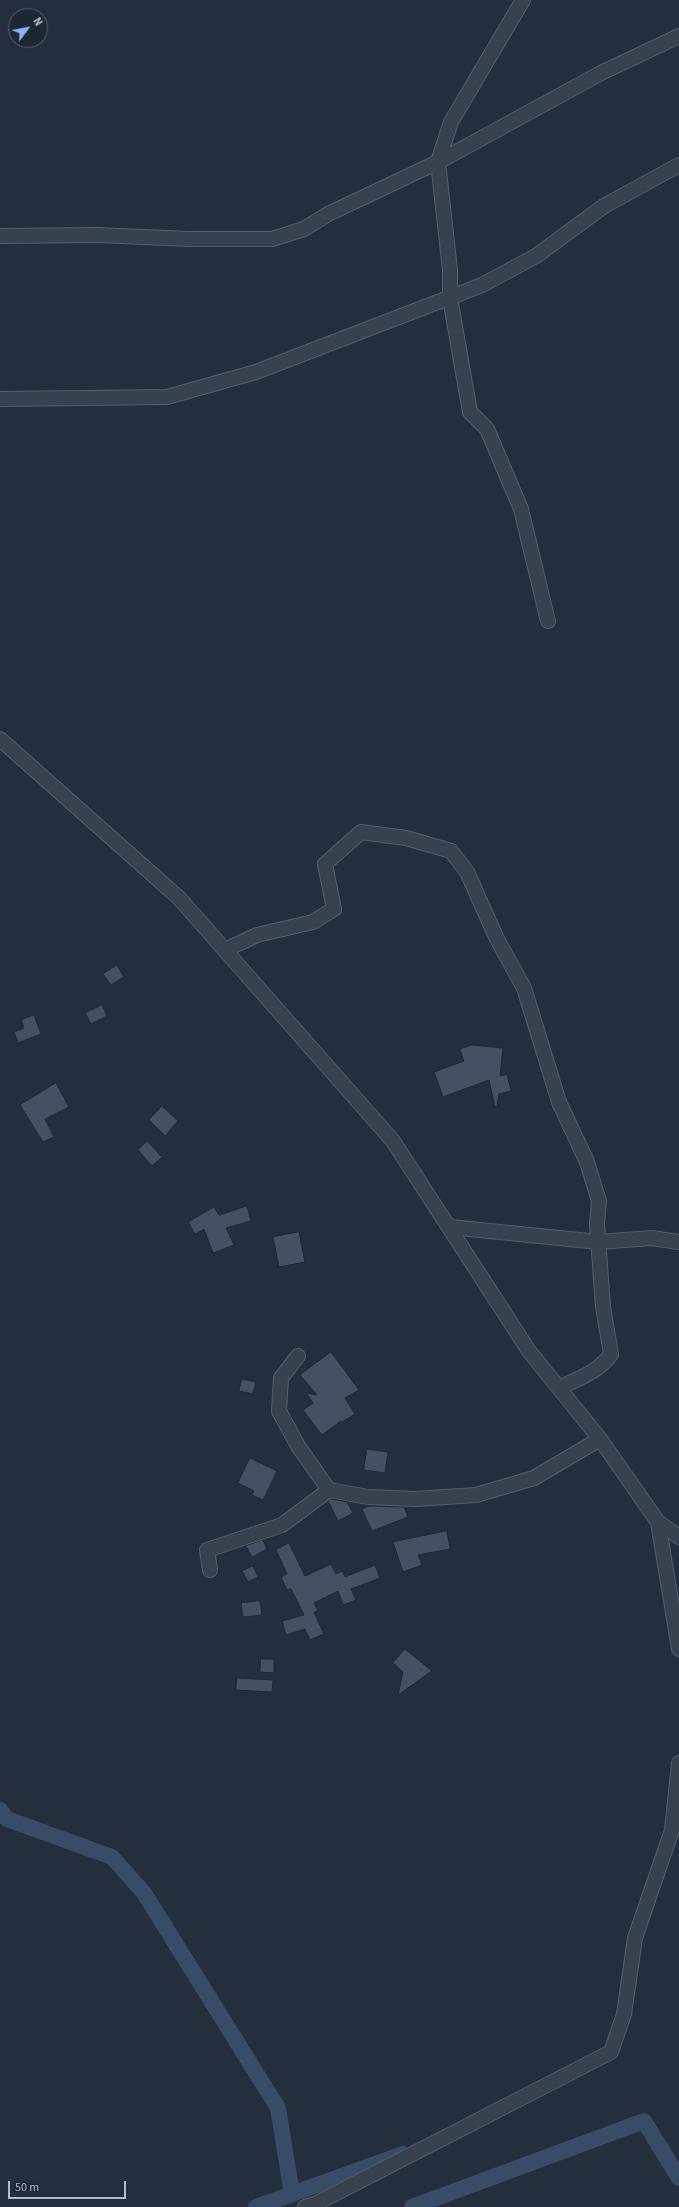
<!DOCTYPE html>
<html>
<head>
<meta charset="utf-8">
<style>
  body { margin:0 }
  #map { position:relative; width:679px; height:2207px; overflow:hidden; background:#242f3e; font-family:"Source Sans 3",sans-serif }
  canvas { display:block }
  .north { position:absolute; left:8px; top:8px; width:40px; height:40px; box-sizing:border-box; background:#1d2633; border:1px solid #59626f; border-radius:50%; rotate:58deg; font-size:11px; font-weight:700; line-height:16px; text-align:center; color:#b4bcc9 }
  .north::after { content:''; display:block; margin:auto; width:14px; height:18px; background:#8ab4f8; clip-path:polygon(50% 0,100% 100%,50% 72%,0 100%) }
  .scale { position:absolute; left:8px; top:2181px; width:118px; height:18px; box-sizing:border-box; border:2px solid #b4bcc9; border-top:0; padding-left:5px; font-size:12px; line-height:14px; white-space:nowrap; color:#b4bcc9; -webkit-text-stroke:3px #1d2633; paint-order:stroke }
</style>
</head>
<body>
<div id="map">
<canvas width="679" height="2207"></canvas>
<div class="north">N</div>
<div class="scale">50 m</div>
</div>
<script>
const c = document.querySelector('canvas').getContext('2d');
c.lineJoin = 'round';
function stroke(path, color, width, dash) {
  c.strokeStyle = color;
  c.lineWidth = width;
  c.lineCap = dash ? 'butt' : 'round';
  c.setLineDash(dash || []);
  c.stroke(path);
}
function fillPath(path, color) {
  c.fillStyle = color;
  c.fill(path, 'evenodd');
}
const canal = new Path2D(`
  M0,1810L7,1819L112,1857L144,1893L278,2108L292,2194
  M256,2207L403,2154
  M412,2207L644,2121L679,2178`);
const building = new Path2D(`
  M117,965L124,977L111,985L103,974Z
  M102,1005L107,1016L91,1024L85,1013Z
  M34,1015L41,1034L18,1043L14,1032L24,1028L21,1020Z
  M472,1045L503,1048L500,1076L507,1074L511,1091L499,1094L497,1106L495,1107L489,1080L443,1097L434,1072L464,1061L460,1049Z
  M56,1083L69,1107L45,1119L54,1137L43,1142L20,1105Z
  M162,1106L178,1121L165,1136L149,1120Z
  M147,1141L162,1157L152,1166L138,1150Z
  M247,1206L251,1221L226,1228L234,1245L213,1253L204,1229L195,1234L188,1222L214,1207L219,1215Z
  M299,1232L305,1262L279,1267L273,1237Z
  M331,1352L359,1390L345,1398L355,1414L342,1422L341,1421L322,1435L303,1410L313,1403L306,1393L317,1395L300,1375Z
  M242,1379L256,1382L253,1394L239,1391Z
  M367,1449L388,1452L385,1473L364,1470Z
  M250,1458L277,1471L263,1500L252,1495L254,1491L238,1483Z
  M331,1499L347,1502L353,1513L338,1521L328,1501Z
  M370,1506L404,1507L408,1517L372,1531L362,1509Z
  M447,1531L450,1549L418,1555L422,1565L403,1572L393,1542Z
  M263,1540L267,1549L252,1557L246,1546Z
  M289,1543L305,1576L331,1564L336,1574L342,1571L345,1577L375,1565L380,1578L351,1589L356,1600L343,1605L338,1591L314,1603L318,1611L314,1612L324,1634L310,1640L305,1629L286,1635L282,1621L304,1615L291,1589L287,1590L281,1577L287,1574L276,1550Z
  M253,1566L258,1577L248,1582L242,1571Z
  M260,1601L262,1615L243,1617L241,1603Z
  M405,1649L432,1671L398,1695L403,1672L393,1663Z
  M261,1659H274V1673L260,1672Z
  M237,1678L273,1680L272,1692L236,1690Z`);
const street = new Path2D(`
  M523,0L451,122L438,162L450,270V298L470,412L487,429L521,509L548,621
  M0,236L98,235L189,239H272L304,229L328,214L438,162L601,73L679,36
  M0,399L167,397L256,372L482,285L536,256L604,206L679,165
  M0,739L179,898L393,1141L529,1351L600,1439L658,1522L679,1649
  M225,950L257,935L313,922L334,909L325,864L361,832L406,838L451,851L467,872L497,939L524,988L559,1102L587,1162L599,1201L597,1224L603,1307L611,1354C599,1372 577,1379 559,1388
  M450,1227L599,1242L652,1238L679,1242
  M298,1356L281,1378L279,1411L298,1446L329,1490
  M658,1522L679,1537
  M210,1570L207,1550L282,1525L329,1490L368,1497L415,1499L476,1495L534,1478L600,1439
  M305,2207L315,2204L611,2052L624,2014L635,1938L672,1830L679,1763`);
stroke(canal, '#394c67', 16);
fillPath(building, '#455162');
stroke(building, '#1f2835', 1);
stroke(street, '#565f6c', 16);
stroke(street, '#38414e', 14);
</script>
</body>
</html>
